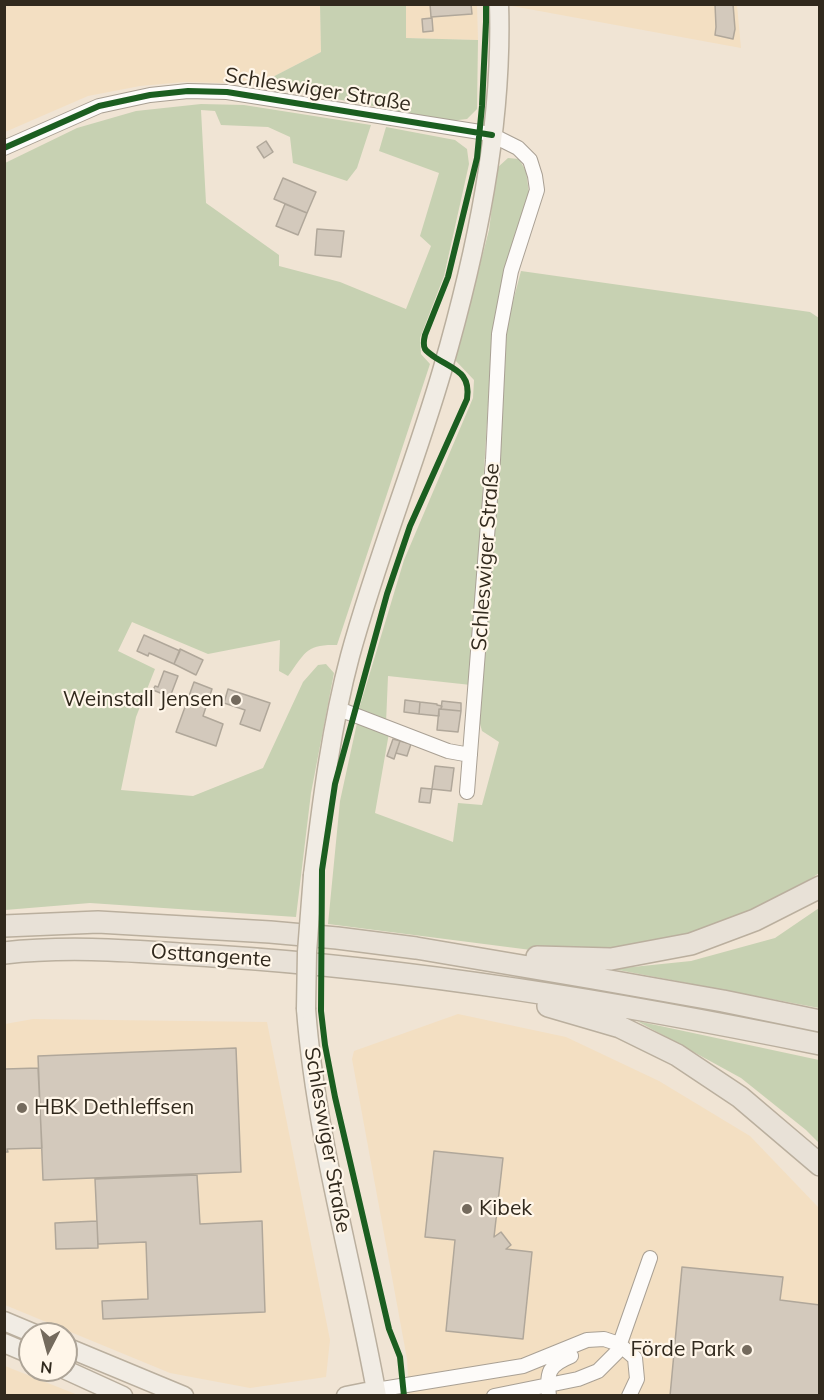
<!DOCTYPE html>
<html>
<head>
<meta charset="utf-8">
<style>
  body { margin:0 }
  #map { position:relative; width:824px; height:1400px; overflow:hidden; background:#f0e4d4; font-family:Mulish,sans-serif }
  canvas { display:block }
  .frame { position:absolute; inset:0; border:6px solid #31291d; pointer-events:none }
  .north { position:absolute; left:18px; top:1322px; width:60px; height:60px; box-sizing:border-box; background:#fff6e9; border:2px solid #ada497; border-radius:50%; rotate:186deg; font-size:16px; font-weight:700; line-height:24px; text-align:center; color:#31291d }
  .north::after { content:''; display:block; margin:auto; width:21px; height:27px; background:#746a5d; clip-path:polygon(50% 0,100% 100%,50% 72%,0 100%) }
</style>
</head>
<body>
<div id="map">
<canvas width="824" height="1400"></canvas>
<div class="frame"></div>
<div class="north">N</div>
</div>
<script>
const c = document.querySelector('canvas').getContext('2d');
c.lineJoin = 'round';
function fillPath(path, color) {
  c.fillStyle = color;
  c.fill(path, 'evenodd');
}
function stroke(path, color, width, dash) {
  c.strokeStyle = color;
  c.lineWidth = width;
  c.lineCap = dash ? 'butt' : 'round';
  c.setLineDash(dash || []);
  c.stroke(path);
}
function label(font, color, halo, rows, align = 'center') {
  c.font = font + ' Mulish,sans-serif';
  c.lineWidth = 4.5;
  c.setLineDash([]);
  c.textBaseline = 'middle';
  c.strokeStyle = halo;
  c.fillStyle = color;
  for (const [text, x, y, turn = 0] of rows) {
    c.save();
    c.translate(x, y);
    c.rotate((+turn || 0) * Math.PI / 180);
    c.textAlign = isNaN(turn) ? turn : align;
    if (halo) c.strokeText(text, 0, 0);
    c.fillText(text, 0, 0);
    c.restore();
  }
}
const built = new Path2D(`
  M5,5H320L321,52L259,84L184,82L140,86L88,96L5,132Z
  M406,5H477L478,40L406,38Z
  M512,5H737L741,48L512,6Z
  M458,1014L566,1037L659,1081L750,1136L819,1208V1395H409L407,1359L352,1059L354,1051Z
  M33,1019L267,1022L330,1340L326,1377L250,1388L170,1373L5,1305V1024Z
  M4,1366H5L78,1395H5Z`);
const green = new Path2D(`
  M320,5H406V38L478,40L477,109L467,119L450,121L259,84L321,52Z
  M201,104L244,105L371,125L357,168L347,181L293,163L290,137L268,127L221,125L215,111L201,110L206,203L279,255V266L340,282L406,309L431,246L420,236L439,173L379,151L386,127L455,140L467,149L469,164L444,276L420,338L421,354L430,364L337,645C306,644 305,653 288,676L279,671L280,640L208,654L132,622L118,651L155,669L136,717L121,790L193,796L263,768L303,682L318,665L326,664L334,673L311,793L296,917L90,903L5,910V163L77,128L136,111Z
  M508,158L519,159L526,171L529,193L492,339L471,685L388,676L386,723L359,709L404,560L473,398L474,380L455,360L489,230L497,168Z
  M521,271L810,312L819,318V873L809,880L732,920L660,942L609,950H531L328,924L340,801L357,723L389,733L375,813L453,842L458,803L482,805L499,742L482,731L479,720L507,324Z
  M819,908V1008L613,969L691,961L775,938Z
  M637,1021L819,1060V1143L806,1130L741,1078Z`);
const building = new Path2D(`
  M430,4H471L472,14L431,17Z
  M715,4H733L735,29L733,39L715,35L716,27Z
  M432,18L433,31L423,32L422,19Z
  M266,141L273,152L264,158L257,147Z
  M283,178L316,192L307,213L274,199Z
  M285,204L307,213L298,235L276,226Z
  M317,229L344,231L341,257L315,255Z
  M144,635L180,651L174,664L149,653L148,656L137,651Z
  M180,649L203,660L196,675L174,664Z
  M164,671L178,676L170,697L153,690L155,686L158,687Z
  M194,682L212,689L203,716L223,724L216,746L176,732Z
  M228,689L270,703L260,731L240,724L245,710L224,703Z
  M405,700L420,702L419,714L404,712Z
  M442,701L461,703V711L441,709Z
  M420,702L437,704V705L442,706L441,709H439V716L419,714Z
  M439,709L461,711L458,732L437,730Z
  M393,739L400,741L394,759L387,756Z
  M400,741L411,744L407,756L396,753Z
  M435,766L454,768L451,791L432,789Z
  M421,788L432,789L430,803L419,802Z
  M236,1048L241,1172L43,1180L38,1056Z
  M4,1067L5,1069L38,1068L42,1148L7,1149L8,1152H4Z
  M434,1151L503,1158L494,1237L501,1232L511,1245L506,1249L532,1252L523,1339L446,1331L455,1240L425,1237Z
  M197,1175L200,1224L262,1221L265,1312L103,1319L102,1301L148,1299L146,1242L98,1244L95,1179Z
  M97,1221L98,1248L56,1249L55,1223Z
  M682,1267L783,1277L780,1300L820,1305V1396H670Z`);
const minor = new Path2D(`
  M4,148L99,106L150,95L188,91L227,92L480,132L492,135L518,148L530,160L535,176L537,190L511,271L499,334L493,460L467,792
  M339,709L448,751L470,755
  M376,1390L523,1366L587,1340L604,1339L619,1344L635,1358L637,1379L629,1396
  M494,1396L578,1379L598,1371L617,1352L650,1258
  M549,1396C546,1372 549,1365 571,1356`);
const major = new Path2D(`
  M313,875C322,802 331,727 350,656C376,560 414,467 442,371C476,254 503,127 499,4
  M306,1009C316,1140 354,1267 377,1396
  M4,1321L35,1334
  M4,1343L30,1354
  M66,1347L184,1396
  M66,1370L123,1396
  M346,1396L376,1390`);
const highway = new Path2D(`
  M4,926L98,922L270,932L337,938L416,948L593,978L723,1001L820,1021
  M4,953C74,945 144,952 213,956C417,969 619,1003 820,1044
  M537,957L611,959L691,944L755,920L820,887
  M548,1006L620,1027L677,1055L740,1097L820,1165`);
const majorBridge = new Path2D(`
  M306,1009L307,952L313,875`);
const cycleway = new Path2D(`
  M4,148L99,106L150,95L188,91L227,92L492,135
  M404,1396L400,1357L389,1329L335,1097L325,1045L321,1011L322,870L335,784L387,594L410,526L467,399C471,373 455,370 436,358C433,356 427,352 425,349C423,345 424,339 425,335L448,277L477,158L482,106L486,22V4`);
const markers = [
  [236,700,6,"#746a5d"],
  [22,1108,6,"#746a5d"],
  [467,1209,6,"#746a5d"],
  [747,1350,6,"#746a5d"]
];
const streetNames = [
  ["Schleswiger Straße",318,90,9],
  ["Schleswiger Straße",486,557,-86],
  ["Osttangente",211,956,4],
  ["Schleswiger Straße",327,1140,80]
];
const poiNames = [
  ["Weinstall Jensen",224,700],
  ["HBK Dethleffsen",34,1108,"left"],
  ["Kibek",479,1209,"left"],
  ["Förde Park",735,1350]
];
fillPath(built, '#f3dfc2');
fillPath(green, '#c7d1b2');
fillPath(building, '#d3c9bc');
stroke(building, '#b0a79a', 1.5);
stroke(minor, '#a9a094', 16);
stroke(major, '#baaf9e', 21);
stroke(highway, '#baaf9e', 24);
stroke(minor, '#fdfbf9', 14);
stroke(major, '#f1ece4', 18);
stroke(highway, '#e8e1d7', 21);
stroke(majorBridge, '#baaf9e', 21, []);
stroke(majorBridge, '#f1ece4', 18);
stroke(cycleway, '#1b5e20', 6);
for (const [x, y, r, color] of markers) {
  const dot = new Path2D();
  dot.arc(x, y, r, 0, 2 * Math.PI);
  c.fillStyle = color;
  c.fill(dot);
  stroke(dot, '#fff6e9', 2);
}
label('21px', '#31291d', '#fff6e9', streetNames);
label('21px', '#31291d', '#fff6e9', poiNames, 'right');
</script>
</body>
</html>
